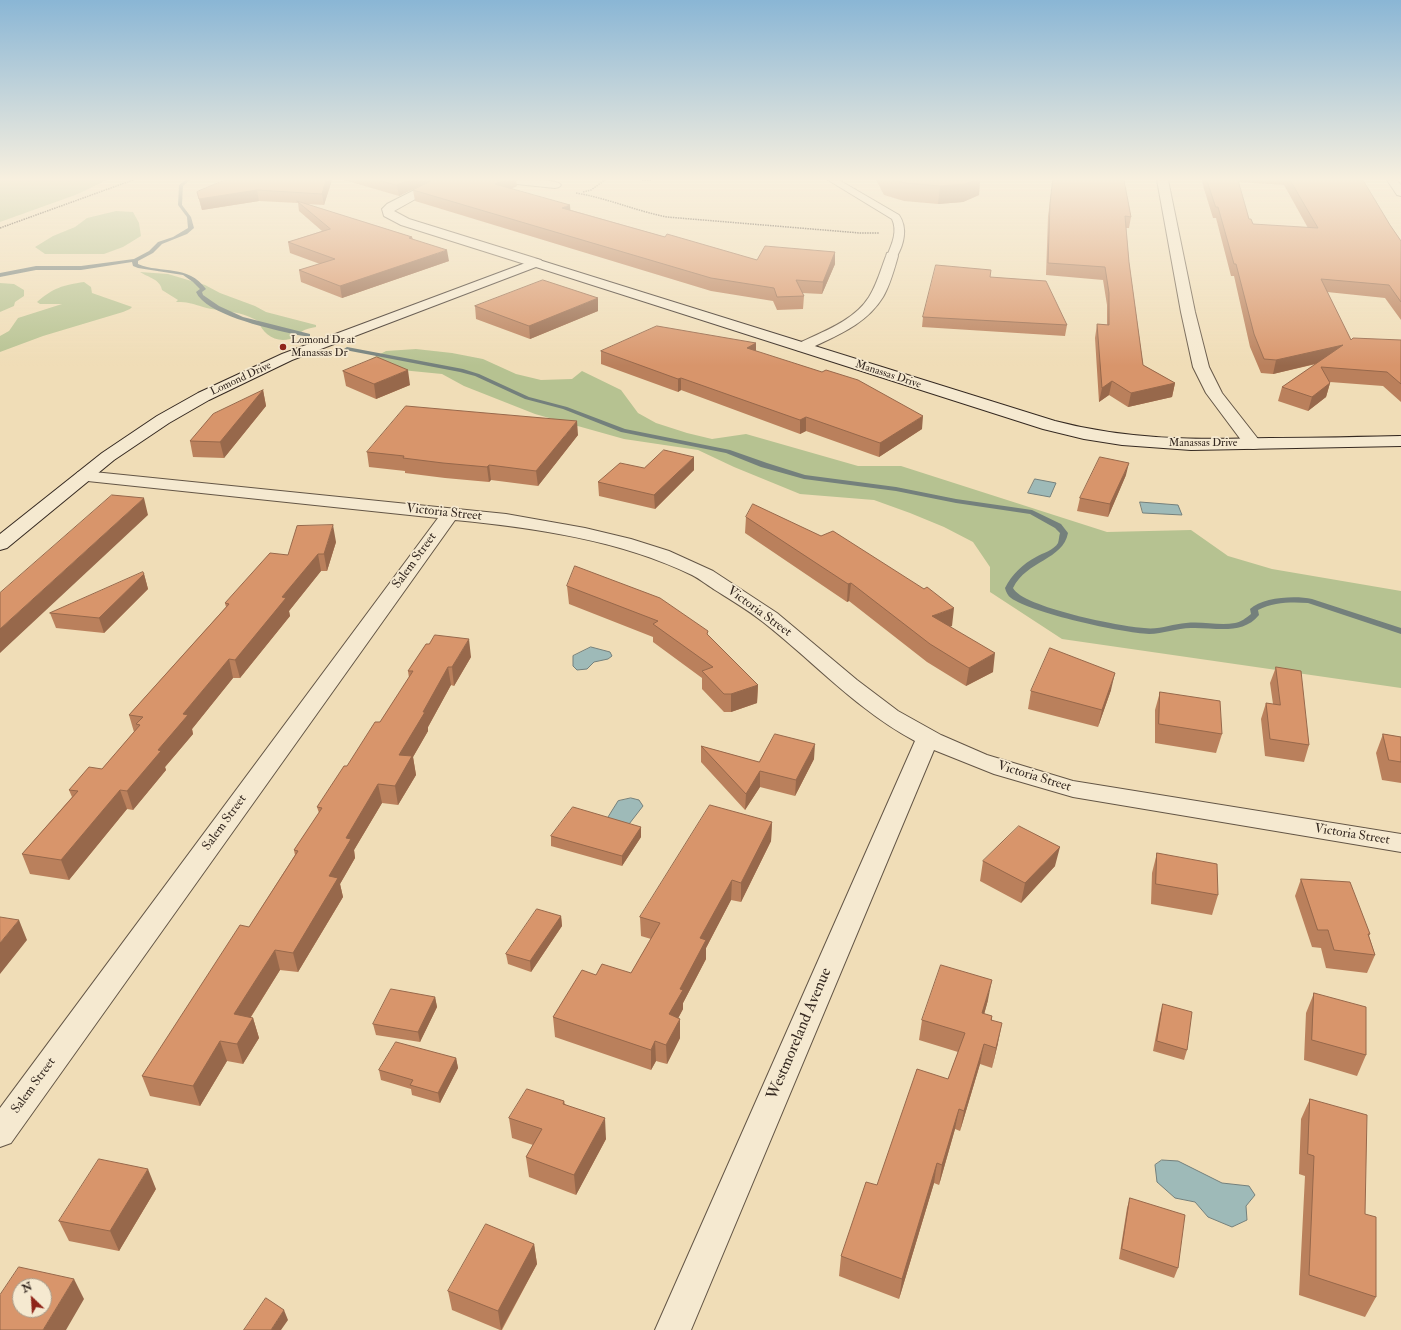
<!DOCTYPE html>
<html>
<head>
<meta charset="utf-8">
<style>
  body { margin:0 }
  #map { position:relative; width:1401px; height:1330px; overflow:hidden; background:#f0ddb7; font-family:"IM FELL Double Pica",serif }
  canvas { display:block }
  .north { position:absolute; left:12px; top:1278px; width:40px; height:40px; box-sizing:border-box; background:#f5e9d0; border:1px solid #a89c8a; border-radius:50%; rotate:335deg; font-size:11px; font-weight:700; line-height:16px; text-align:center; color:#352921 }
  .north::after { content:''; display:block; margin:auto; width:14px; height:18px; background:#8f2418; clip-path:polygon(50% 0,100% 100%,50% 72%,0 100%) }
</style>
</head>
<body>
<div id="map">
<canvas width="1401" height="1330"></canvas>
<div class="north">N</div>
</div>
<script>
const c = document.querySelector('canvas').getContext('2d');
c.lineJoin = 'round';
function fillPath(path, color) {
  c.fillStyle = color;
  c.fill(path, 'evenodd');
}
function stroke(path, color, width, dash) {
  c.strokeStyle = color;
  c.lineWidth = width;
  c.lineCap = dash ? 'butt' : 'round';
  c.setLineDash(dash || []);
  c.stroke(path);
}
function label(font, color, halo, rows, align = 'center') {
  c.font = font + ' "IM FELL Double Pica",serif';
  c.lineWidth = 3.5;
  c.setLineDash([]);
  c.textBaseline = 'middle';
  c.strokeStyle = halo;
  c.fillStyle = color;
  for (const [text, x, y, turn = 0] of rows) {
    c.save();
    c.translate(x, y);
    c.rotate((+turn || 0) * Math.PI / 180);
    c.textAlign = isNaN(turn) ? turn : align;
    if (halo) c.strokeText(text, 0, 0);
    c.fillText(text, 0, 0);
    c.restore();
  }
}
const green = new Path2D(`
  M0,180H107L78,194L0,222Z
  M116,211L133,212L139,223L141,236L123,247L104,254H45L35,247L53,236L75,227L87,218Z
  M140,272L168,274L205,285L220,293L255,306L266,312L316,325V327C311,328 305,329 301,332C297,334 295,338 290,339C275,343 263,334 258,321C237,309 221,313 200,306C189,303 189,302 176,302L178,300L162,290C160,279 149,278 140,272Z
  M84,282L91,287L92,293L132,307L130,309L123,312L43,336L0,352V336L9,331L18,318L62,304H40L37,302C53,288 63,285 84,282Z
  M0,283L14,284L24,290V296L15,302L14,306L0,312Z
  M416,349L452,353L483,359L516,374L541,380L572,379L582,371L621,390L638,413L656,423L687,433L712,439L746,434L858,466H901L1107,532L1191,530L1228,556L1272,569L1401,591V688L1062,639L990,592V567L973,542L944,527L910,513L874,500L800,494L734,467L698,450L624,439L535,414L464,386L442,374L381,368L369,360L386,351Z`);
const water = new Path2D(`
  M1035,479L1056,483L1050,497L1028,493Z
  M1140,502L1178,505L1182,515L1143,513Z
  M591,647L610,652L612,656L608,659L594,662L587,669L577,670L573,666V656Z
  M631,798L639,800L643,806L626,828L611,827L608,817L618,801Z
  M1162,1160L1178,1161L1222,1183L1249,1186L1255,1195L1246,1206L1247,1220L1232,1227L1208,1217L1195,1202L1175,1198L1157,1182L1155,1165Z`);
const stream = new Path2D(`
  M186,180H190L183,186L182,205L191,217L194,228L187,234L162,244L153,253L138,261V264C162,274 188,264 206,289L202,292L203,295L219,306L243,317L310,334V336C303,337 295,334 289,333C267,328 205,314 196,292L200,289L193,282L183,275L138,268L133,266L132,262L81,270H36L0,277V273L36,266H81L134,259L149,251L158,242L173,237L188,228L187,217L178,205L179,185Z
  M347,347L463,369L479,374L529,397L567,407L625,429L730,450L767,463L805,475L896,487L956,499L1032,510L1061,524L1068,533C1063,560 1027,560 1013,588C1022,607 1122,627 1144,628C1159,630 1172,624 1186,623C1203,621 1219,626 1235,623C1241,622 1246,618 1251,614L1250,609C1262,597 1296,595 1312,599L1401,628V634L1308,603C1291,602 1274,602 1258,610L1259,615C1242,636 1214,627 1191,628C1177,628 1163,634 1149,634C1123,633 1031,613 1011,598C1008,596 1006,592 1005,588C1012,574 1023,564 1036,557C1043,553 1054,550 1058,543C1059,540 1059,536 1060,533L1055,528L1030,514L956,503L896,491L804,479L761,467L726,453L621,432L563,409L525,399L475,376L460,372L345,350L344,349Z`);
const path = new Path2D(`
  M642,180H651
  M583,192L591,190L605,180
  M576,193C607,198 636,211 667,217L860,233H879
  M0,228L133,180`);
const service = new Path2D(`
  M828,180H839L899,215C908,228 904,245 896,258H888L887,256C892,244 898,231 892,219Z`);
const minor = new Path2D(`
  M502,180C521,180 541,178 559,183L561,185L559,187L555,188L507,183L503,182Z
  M1157,180H1168L1195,312L1209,367L1222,393L1262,444L1259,448L1253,449L1247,448L1206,393L1193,367L1181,312Z
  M1387,180H1397L1401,185V196L1397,195Z
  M892,252L897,253L898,256C894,270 890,285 883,297C866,325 835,336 807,350L802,351L797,350L795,347L797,344C822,332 854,321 869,297C877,284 881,269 886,256L887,253Z
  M84,471L506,514L585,528L631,539L669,551L713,571L777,613L857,680L898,711L941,735L987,755L1073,781L1401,834V852L1073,797L994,774L934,750L691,1330H655L915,741C857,710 814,662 763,622C748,610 731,600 715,590C707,585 700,579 692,575C619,540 536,528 455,520L11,1143L0,1147V1108L438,518L78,480L75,476L78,472Z`);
const tertiary = new Path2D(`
  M434,180H448L446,182L394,211L409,219L541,260L543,263L541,266H531L401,225L384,216L382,209L387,204Z`);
const secondary = new Path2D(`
  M536,259L1055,421C1128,440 1195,440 1270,438C1314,438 1357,437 1401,436V446L1191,450L1122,445L1084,439L1043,429L536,267L292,360L209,400L169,423L114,460L7,548L0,550V534L102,453L157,416L198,393L282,354Z`);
const wall = new Path2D(`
  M332,180L324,205L306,204L412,237L413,239L449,261L342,298L301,282L299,270L320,264L290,253L288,242L322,231L299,211L298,203L259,201L202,210L197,192Z
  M344,180H432L399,196Z
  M876,180H980L979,195L963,202L938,204L904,201L884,195Z
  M1053,180H1124L1131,217L1129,228H1126L1129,262L1143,365L1175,383L1172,397L1128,407L1109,395L1099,402L1095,338L1097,324L1107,325V305L1103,280L1046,275L1048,216Z
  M1202,180H1363L1390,225L1401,241V320L1385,298L1327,292L1351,340H1401V402L1383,386L1330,382V383L1326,397L1308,411L1278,401L1282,387L1316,364L1273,374L1261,373L1250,347L1234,276H1231L1216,218H1213L1204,189ZM1238,182L1284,185L1308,228L1253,224L1249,219Z
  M517,186L510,189L571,210L665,237L757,260L835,252V264L822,294L802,293L804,296L803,309L777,310L773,301L711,291L415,201L413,190Z
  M990,277L1067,325L1065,336L922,327L923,317Z
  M475,306L598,311L530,339L476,319Z
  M756,343V351L922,429L879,457L806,431L800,434L681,390L678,392L601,364V351Z
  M343,371L410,385L376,399L346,386Z
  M263,390L266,406L224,458L193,457L190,441Z
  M578,435L538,486L491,480L489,482L445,478L405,473V471L369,467L367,452Z
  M644,468L694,470L655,509L599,496L598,482Z
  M1126,475L1108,517L1077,511L1080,498Z
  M746,517L821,536L952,626H950L993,672L966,686L927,662L849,601L847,602L745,533Z
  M336,542L327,571H321L289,611L290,616L240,678H233L192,729L193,734L165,767L166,770L133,810L127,809L69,880L30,874L22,854L72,797L69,790L102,769L134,732L129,715L226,607L225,603L288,555Z
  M144,574L148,589L104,633L56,628L50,613Z
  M567,586L708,635L758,685L757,703L731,712H724L702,689V678L653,642V637L569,604Z
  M471,657L454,686L451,685L428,727V731L413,757L416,775L398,805L382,803L354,850L355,858L340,884L343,897L298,972L280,970L251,1017L253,1018L259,1038L243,1064L227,1061L200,1106L150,1096L142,1076L249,927L295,855L294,850L319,813L317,807L380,722L409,678L408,671Z
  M1276,667L1309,745L1304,762L1265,756L1261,719L1266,703L1273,704L1270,683Z
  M1111,690L1098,727L1028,709L1031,691Z
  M1160,692L1222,734L1216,753L1155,743V710Z
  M1383,734L1401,737V783L1382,780L1376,753Z
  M701,746L759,762L814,759L795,796L760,787L745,810L701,762Z
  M772,822L771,841L741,902L731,900L706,948V959L683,1003V1009L678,1018L680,1038L667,1064L656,1061L651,1070L555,1037L553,1017L596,975L631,973L651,939L641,936L640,917Z
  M641,827V837L622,866L551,846V836Z
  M1157,853L1218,895L1212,915L1151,904L1152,873Z
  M983,861L1055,866L1021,903L980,881Z
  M1301,879L1370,934L1369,936L1375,955L1367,973L1326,968L1321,948L1312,947L1295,896Z
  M561,916L562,926L531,972L508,964L506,954Z
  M1314,993L1366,1055L1357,1076L1304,1060L1306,1013Z
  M435,997L437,1007L420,1042L376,1035L373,1024Z
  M988,1000L984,1014L992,1016V1020L998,1043L992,1068L980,1064L960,1131L955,1129L939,1185L934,1183L899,1299L839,1276L841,1256L877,1185L948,1079L958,1052L919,1040L922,1020Z
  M1163,1004L1187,1050L1184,1060L1153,1051L1160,1014Z
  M456,1058L458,1068L440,1103L412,1095L411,1089L381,1080L379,1070Z
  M1310,1099L1376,1297L1365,1317L1299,1295L1305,1176L1299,1174L1301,1119Z
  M564,1101L565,1104L606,1139L576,1195L529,1177L526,1157L533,1145L512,1138L509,1118Z
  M156,1189L119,1251L69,1241L59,1221Z
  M1130,1198L1178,1268L1174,1278L1119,1259L1127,1208Z
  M534,1244L537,1264L502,1330H500L452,1310L448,1291Z`);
const shadedWall = new Path2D(`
  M326,180H332L324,205L322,194Z
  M409,180H432L399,196L397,185Z
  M505,180H516L517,186L496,195L495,184Z
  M976,180H980L979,195L963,202L938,204L940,186Z
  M257,190L259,201L202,210L199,199Z
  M570,205L571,217L562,208Z
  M447,250L449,261L342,298L340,286Z
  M835,252V264L822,294L823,282Z
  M598,298V311L530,339L529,326Z
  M756,343V356L747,348Z
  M1343,345L1339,358L1273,374L1276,360Z
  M408,370L410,385L376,399L374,384Z
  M681,378V390L678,392V379Z
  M1112,381L1109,395L1099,402L1102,388Z
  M1175,383L1172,397L1128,407L1131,393Z
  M1330,383L1326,397L1308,411L1312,397Z
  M263,390L266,406L224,458L220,442Z
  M923,416L922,429L879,457L880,443Z
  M806,417V431L800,434V420Z
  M577,421L578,435L538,486L536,471Z
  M694,457V470L655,509L654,495Z
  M1129,463L1126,475L1108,517L1110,504Z
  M489,465L491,480L489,482L487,467Z
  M144,498L148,515L0,653V629Z
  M333,525L336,542L327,571L324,554Z
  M318,554L321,571L289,611L290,616L240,678L235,660L282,597Z
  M144,574L148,589L104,633L99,618Z
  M851,583L849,601L847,602L848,584Z
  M954,608L952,626L930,634L932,616Z
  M469,639L471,657L454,686L452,667Z
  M995,653L993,672L966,686L969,668Z
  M229,659L233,678L192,729L193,734L165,767L166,770L133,810L127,791L158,750L183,714Z
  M448,667L451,685L428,727V731L413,757L416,775L398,805L395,786L399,755Z
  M1115,673L1111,690L1098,727L1102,710Z
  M758,685L757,703L731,712V694Z
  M815,744L814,759L795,796L796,780Z
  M760,771V787L745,810L746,794Z
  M378,784L382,803L354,850L355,858L340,884L343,897L298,972L293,953L329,876L346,838Z
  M120,790L127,809L69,880L61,860Z
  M772,822L771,841L741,902V883Z
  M641,827V837L622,866V856Z
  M1060,847L1055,866L1021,903L1025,883Z
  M732,880L731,900L706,948V959L683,1003V1009L670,1034L669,1014L700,938Z
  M561,916L562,926L531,972L530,961Z
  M19,920L27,940L0,974V943Z
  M275,950L280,970L240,1034L234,1014Z
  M992,980L988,1000L979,1033L982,1013Z
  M435,997L437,1007L420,1042L418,1032Z
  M253,1018L259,1038L243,1064L237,1044Z
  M680,1019V1038L667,1064L666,1045Z
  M1002,1023L998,1043L992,1068L996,1048Z
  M220,1041L227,1061L200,1106L193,1086Z
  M655,1041L656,1061L651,1070V1050Z
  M984,1044L980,1064L960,1131L964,1111Z
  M456,1058L458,1068L440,1103L438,1093Z
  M959,1109L955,1129L939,1185L942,1165Z
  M605,1118L606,1139L576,1195L574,1175Z
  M937,1163L934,1183L899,1299L902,1279Z
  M148,1169L156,1189L119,1251L110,1231Z
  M534,1244L537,1264L501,1330L498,1311Z
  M74,1279L84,1299L66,1330H43Z
  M284,1310L288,1320L281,1330H271Z`);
const building = new Path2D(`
  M225,180H326L322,194L257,190L199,199L197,192Z
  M378,180H409L397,185Z
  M433,180H505L495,184L570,205L562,208L665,237L667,234L757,260L765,246L835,252L823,282L796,280L804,296L777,297L774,288L711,278L413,190Z
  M893,180H976L965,184L940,186L906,183Z
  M1053,180H1124L1131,217L1125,216L1129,262L1143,365L1175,383L1131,393L1112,381L1102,388L1097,324L1109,325V293L1105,267L1048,263L1050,204Z
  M1207,180H1238L1249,219H1251L1253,224L1318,228L1290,180H1363L1390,225L1401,241V302L1389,285L1321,279L1351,340L1353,338L1401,340V384L1387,372L1321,367L1330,383L1312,397L1282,387L1343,345L1276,360L1264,359L1254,334L1236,264H1234L1218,207H1216Z
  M297,201L412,237L409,238L447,250L340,286L299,270L335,259L288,242L330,229Z
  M936,265L991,270L990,277L1046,281L1067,325L923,317Z
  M543,280L598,298L529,326L475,306Z
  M657,326L756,343L747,348L822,372L826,370L858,380L923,416L880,443L806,417L800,420L681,378L678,379L601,351Z
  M377,357L408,370L374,384L343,371Z
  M263,390L220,442L190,441L213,414Z
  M406,406L577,421L536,471L489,465L487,467L443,463L403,458L404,456L367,452Z
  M664,450L694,457L654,495L598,482L620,463L644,468Z
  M1100,457L1129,463L1110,504L1080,498Z
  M112,495L144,498L0,629V593Z
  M753,504L821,536L833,531L924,589L927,587L954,608L932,616L995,653L969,668L930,644L851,583L848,584L746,517Z
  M333,525L324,554H318L282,597L286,598L235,660L229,659L183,714L188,715L158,750L161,751L127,791L120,790L61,860L22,854L78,791L69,790L89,767L102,769L140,725L136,724L143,717L129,715L229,604L225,603L270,553L288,555L297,526Z
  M575,566L660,598L708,631L707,634L758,685L731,694H724L702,671L713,667L653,624L658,621L567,586Z
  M143,572L144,574L99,618L50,613Z
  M435,635L469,639L452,667H448L423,712H425L399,755L412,756L395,786L378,784L346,838L351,839L329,876L338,878L293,953L275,950L234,1014L253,1018L237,1044L220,1041L193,1086L142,1076L240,925L249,927L298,851L294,850L322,808L317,807L344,766H347L375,722H380L413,671H408L426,644H429Z
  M1050,648L1115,673L1102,710L1031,691Z
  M1276,667L1301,671L1309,745L1270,739L1266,703L1280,705Z
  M1160,692L1220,701L1222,734L1159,724Z
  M775,734L815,744L796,780L760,771L746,794L701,746L759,762Z
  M1383,734L1401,737V762L1389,760Z
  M710,805L772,822L741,883L732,880L700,938L706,940L680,989L683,990L669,1014L680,1019L666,1045L655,1041L651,1050L553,1017L582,970L596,975L602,964L631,973L660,923L640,917Z
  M573,807L641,827L622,856L551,836Z
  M1019,826L1060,847L1025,883L983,861Z
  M1157,853L1217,864L1218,895L1156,884Z
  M1301,879L1350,882L1370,934H1368L1375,955L1334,950L1328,930H1318Z
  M537,909L561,916L530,961L506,954Z
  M0,917L19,920L0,943Z
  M941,965L992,980L982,1013L992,1016L991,1020L1002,1023L996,1048L984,1044L964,1111L959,1109L942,1165L937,1163L902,1279L841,1256L866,1182L877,1185L917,1069L948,1079L965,1033L922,1020Z
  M391,989L435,997L418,1032L373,1024Z
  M1314,993L1366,1007V1055L1312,1040Z
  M1163,1004L1192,1012L1187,1050L1157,1041Z
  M396,1042L456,1058L438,1093L410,1085L413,1080L379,1070Z
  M527,1089L564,1101L563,1104L605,1118L574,1175L526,1157L542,1129L509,1118Z
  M1310,1099L1367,1115L1365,1214L1376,1217V1297L1309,1275L1314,1156L1308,1154Z
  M99,1159L148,1169L110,1231L59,1221Z
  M1130,1198L1185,1215L1178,1268L1122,1249Z
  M486,1224L534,1244L498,1311L448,1291Z
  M19,1267L74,1279L43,1330H0V1295ZM20,1286H44V1310H20Z
  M266,1298L284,1310L271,1330H244Z`);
const markers = [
  [283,347,4,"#8f2418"]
];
const farPoinames = [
  ["Lomond Dr at",291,341],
  ["Manassas Dr",291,354]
];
const farStreetnames = [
  ["Manassas Drive",888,375,18],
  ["Lomond Drive",241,379,-25],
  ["Manassas Drive",1203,444]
];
const streetNames = [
  ["Victoria Street",444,513,6],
  ["Salem Street",415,561,-54],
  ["Victoria Street",759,612,36],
  ["Victoria Street",1034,777,17],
  ["Salem Street",225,823,-54],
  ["Victoria Street",1352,835,9],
  ["Salem Street",34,1086,-54]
];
const nearStreetnames = [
  ["Westmoreland Avenue",800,1034,-67]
];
fillPath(green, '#b6c291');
fillPath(water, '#9ebab8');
stroke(water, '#74807c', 1);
fillPath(stream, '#74807c');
stroke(service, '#645646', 2);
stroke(minor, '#645646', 2);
stroke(tertiary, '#645646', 2);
stroke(secondary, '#352921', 2);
stroke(path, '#352921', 1.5, [1.5, 1]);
fillPath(service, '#f5e9d0');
fillPath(minor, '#f5e9d0');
fillPath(tertiary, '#f5e9d0');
fillPath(secondary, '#f5e9d0');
fillPath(wall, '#ba805c');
fillPath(shadedWall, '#97684b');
fillPath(building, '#d8956b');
stroke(building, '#97684b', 1);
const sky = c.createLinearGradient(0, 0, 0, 366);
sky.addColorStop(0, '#8ab6d5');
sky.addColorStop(0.49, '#f8f0df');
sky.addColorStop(1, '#f8f0df00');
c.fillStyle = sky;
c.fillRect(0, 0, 1401, 366);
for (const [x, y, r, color] of markers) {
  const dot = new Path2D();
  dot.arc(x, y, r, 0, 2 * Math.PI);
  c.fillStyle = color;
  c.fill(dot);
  stroke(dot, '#f5e9d0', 1.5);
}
label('11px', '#352921', '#f5e9d0', farPoinames, 'left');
label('11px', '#352921', '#f5e9d0', farStreetnames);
label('13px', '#352921', '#f5e9d0', streetNames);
label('16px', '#352921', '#f5e9d0', nearStreetnames);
</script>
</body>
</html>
